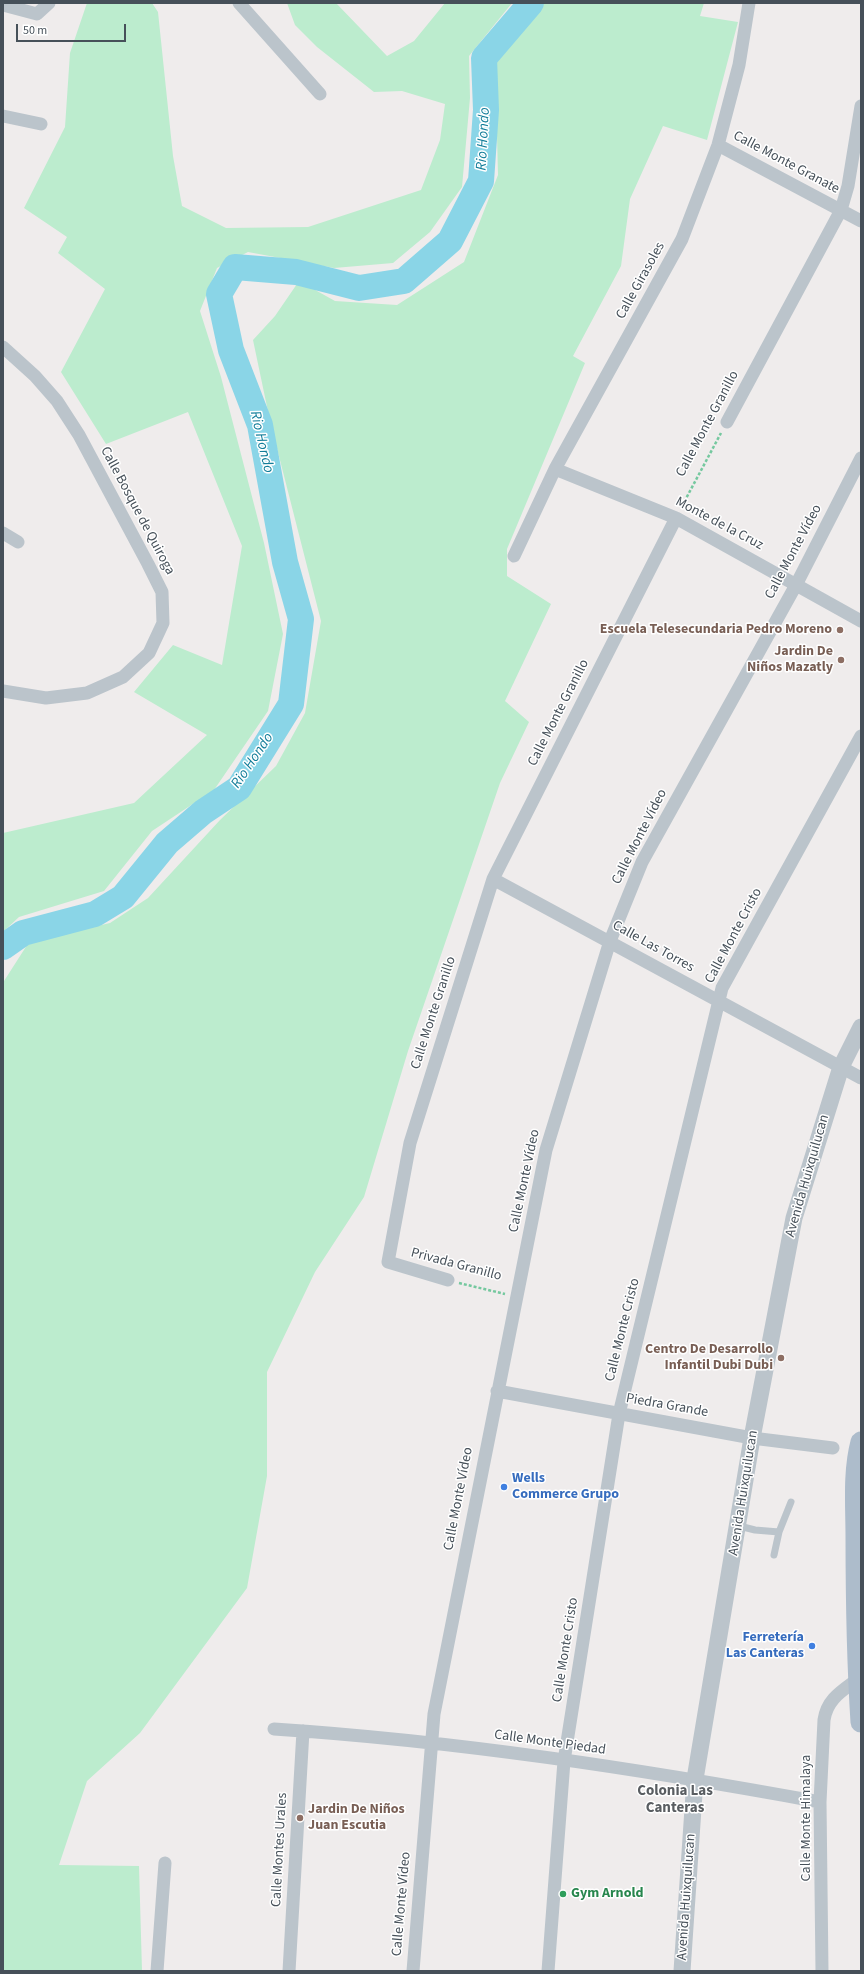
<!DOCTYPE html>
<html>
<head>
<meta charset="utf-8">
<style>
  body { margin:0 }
  #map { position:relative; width:864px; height:1974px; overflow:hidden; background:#efecec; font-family:"Source Sans 3",sans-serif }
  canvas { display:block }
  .frame { position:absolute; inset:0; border:4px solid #465059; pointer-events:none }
  .scale { position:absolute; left:16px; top:24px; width:110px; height:18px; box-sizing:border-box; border:2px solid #465059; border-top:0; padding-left:5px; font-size:12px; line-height:14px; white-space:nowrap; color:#465059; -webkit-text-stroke:3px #fff; paint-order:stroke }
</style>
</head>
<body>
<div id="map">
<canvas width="864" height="1974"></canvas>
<div class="frame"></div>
<div class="scale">50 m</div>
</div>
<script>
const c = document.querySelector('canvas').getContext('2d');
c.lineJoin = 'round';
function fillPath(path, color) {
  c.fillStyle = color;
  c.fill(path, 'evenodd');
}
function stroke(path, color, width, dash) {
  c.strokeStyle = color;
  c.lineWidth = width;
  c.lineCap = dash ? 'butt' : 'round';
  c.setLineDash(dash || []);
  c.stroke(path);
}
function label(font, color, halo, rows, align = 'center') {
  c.font = font + ' "Source Sans 3",sans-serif';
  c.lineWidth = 3;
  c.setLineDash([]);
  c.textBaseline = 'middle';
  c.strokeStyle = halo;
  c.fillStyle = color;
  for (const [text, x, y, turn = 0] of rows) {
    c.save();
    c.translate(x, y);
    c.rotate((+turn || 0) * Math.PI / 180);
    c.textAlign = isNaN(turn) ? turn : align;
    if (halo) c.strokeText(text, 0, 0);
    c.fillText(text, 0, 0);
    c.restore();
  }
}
const green = new Path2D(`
  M87,3H152L158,12L173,156L182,206L226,228L308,227L421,190L440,140L445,104L402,91L374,92L317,47L295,25L287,3H336L387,56L414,41L445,3H512L469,56L470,98L462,187L430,232L393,263L334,268L248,252L217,268L200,311L221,377L264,543L283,634L268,711L214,790L152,831L104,891L19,917L3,932V833L134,803L207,735L134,692L173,645L222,665L242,546L188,412L106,444L61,372L105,289L58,253L67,237L24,208L65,127L70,53Z
  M542,3H704L700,16L738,22L707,140L663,126L630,199L621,266L573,356L585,363L507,549V576L551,604L505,701L529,722L500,783L408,1051L364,1197L315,1272L267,1372V1476L247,1588L140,1733L87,1781L59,1865L139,1866L142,1971H3L4,981L29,942L110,923L148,898L220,820L276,766L305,713L321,621L270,421L253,340L275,316L299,281L335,301L397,305L464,262L498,175L495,59Z`);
const river = new Path2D(`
  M3,947L23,933L95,914L123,897L167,843L203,812L239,788L291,704L301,619L285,562L260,425L231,350L219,294L235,267L296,272L359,288L404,281L450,241L481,181L486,110L484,58L531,3`);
const path = new Path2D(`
  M682,506L721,433
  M459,1283L505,1294`);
const service = new Path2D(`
  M739,1526L755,1530L779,1532L791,1502
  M774,1555L779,1532`);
const minor = new Path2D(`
  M239,3L320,94
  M3,5L37,14L49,3
  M3,116L41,124
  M718,145L861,221
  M3,347L35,376L57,401L79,435L148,564L162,592L163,623L149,653L123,677L87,693L46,698L3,691
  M727,422L841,210L848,186L861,106
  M555,469L676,518L861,621
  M3,533L18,542
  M514,556L555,469L682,239L718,145L739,65L749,3
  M493,879L861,1078
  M448,1280L388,1262L410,1143L493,879L676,518
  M497,1391L752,1438L833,1448
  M274,1729C457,1741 640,1769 820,1802
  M157,1971L165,1863
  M289,1971L303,1731
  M413,1971L434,1714L546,1150L610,941L642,862L796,585L861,458
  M548,1971L564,1761L619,1414L722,988L861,736
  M822,1971L820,1802L824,1720C827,1699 842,1691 858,1679`);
const tertiary = new Path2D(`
  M682,1971L695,1779L752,1438L794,1218L841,1067L861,1027`);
const primary = new Path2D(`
  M861,1442C853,1472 856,1506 856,1536C856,1598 857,1660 861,1722`);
const markers = [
  [840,630,4,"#8d6e63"],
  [841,660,4,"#8d6e63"],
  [781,1358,4,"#8d6e63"],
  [504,1487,4,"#3f7fe0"],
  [812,1646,4,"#3f7fe0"],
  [300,1818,4,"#8d6e63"],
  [563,1894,4,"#2e9e5b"]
];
const streetNames = [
  ["Calle Monte Granate",786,163,28],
  ["Calle Girasoles",641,281,-61],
  ["Calle Monte Granillo",708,424,-62],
  ["Calle Bosque de Quiroga",137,511,62],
  ["Monte de la Cruz",719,524,28],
  ["Calle Monte Vídeo",794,552,-62],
  ["Calle Monte Granillo",559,713,-63],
  ["Calle Monte Vídeo",640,837,-63],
  ["Calle Monte Cristo",734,936,-62],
  ["Calle Las Torres",653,947,29],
  ["Calle Monte Granillo",434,1013,-72],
  ["Avenida Huixquilucan",808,1176,-74],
  ["Calle Monte Vídeo",525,1181,-78],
  ["Privada Granillo",456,1265,15],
  ["Calle Monte Cristo",623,1330,-76],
  ["Piedra Grande",667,1406,10],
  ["Avenida Huixquilucan",744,1493,-81],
  ["Calle Monte Vídeo",459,1499,-79],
  ["Calle Monte Cristo",566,1650,-81],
  ["Calle Monte Piedad",550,1743,8],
  ["Calle Monte Himalaya",807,1818,-90],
  ["Calle Montes Urales",280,1850,-87],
  ["Avenida Huixquilucan",687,1897,-86],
  ["Calle Monte Vídeo",402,1904,-85]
];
const educationNames = [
  ["Escuela Telesecundaria Pedro Moreno",832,630],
  ["Jardin De",833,652],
  ["Niños Mazatly",833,668],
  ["Centro De Desarrollo",773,1350],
  ["Infantil Dubi Dubi",773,1366],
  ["Jardin De Niños",308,1810,"left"],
  ["Juan Escutia",308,1826,"left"]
];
const shopNames = [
  ["Wells",512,1479],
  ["Commerce Grupo",512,1495],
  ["Ferretería",804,1638,"right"],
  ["Las Canteras",804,1654,"right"]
];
const leisureNames = [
  ["Gym Arnold",571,1894]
];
const waterNames = [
  ["Rio Hondo",484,139,-87],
  ["Rio Hondo",261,442,77],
  ["Rio Hondo",253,761,-56]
];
const neighbourhoodNames = [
  ["Colonia Las",675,1792],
  ["Canteras",675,1809]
];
fillPath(green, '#bcecce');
stroke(river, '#8ad5e7', 26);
stroke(path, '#75c89f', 2.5, [3, 2]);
stroke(service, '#bbc4cb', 7);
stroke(minor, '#bbc4cb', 13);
stroke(tertiary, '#bbc4cb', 17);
stroke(primary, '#adbccb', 21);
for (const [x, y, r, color] of markers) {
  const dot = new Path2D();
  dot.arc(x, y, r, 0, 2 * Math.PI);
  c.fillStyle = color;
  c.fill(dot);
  stroke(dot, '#fff', 1.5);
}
label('14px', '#465059', '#fff', streetNames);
label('bold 14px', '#785e54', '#fff', educationNames, 'right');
label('bold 14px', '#366cbe', '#fff', shopNames, 'left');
label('bold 14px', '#27864d', '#fff', leisureNames, 'left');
label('italic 15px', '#127d99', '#fff', waterNames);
label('bold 15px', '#595d61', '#fff', neighbourhoodNames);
</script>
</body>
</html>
